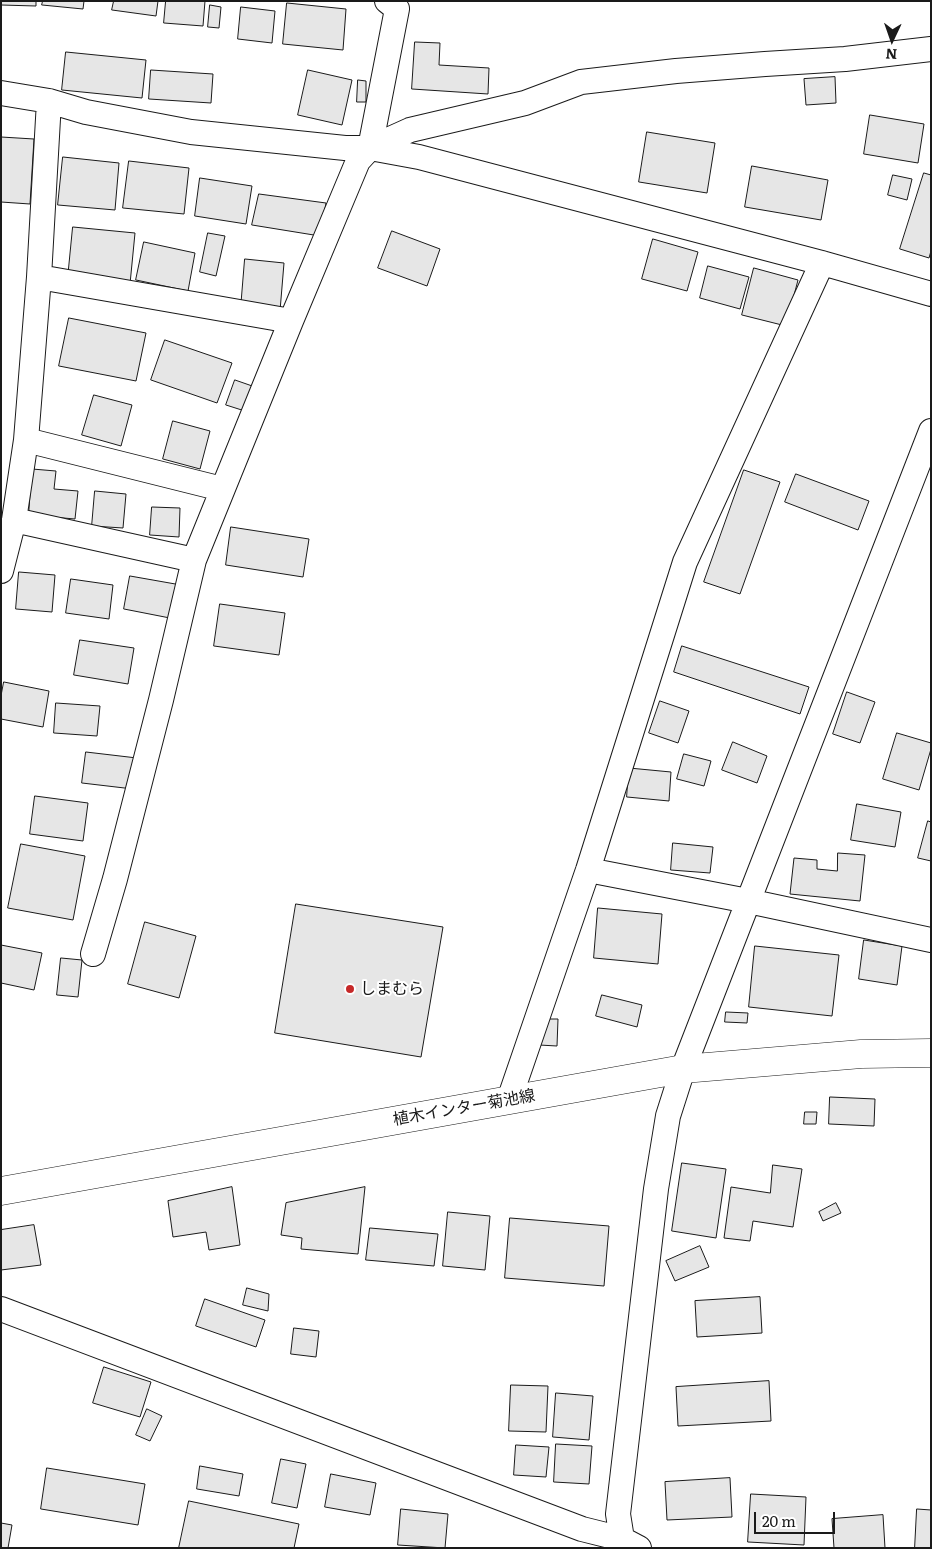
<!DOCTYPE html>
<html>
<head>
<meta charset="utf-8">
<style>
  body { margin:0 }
  #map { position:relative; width:932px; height:1549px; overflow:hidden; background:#fff; font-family:Literata,serif }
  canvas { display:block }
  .frame { position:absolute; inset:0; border:2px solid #1a1a1a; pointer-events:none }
  .north { position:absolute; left:867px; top:15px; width:50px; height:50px; -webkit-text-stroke:4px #fff; paint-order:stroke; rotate:183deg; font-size:14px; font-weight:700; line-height:20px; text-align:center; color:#1a1a1a }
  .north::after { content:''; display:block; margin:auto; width:18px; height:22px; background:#1a1a1a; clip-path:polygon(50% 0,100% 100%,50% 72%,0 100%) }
  .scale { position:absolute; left:754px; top:1512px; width:81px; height:22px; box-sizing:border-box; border:2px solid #1a1a1a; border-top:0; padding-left:6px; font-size:15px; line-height:18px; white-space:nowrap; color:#1a1a1a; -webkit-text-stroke:4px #fff; paint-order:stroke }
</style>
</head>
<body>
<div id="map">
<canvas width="932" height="1549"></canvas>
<div class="frame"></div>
<div class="north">N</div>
<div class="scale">20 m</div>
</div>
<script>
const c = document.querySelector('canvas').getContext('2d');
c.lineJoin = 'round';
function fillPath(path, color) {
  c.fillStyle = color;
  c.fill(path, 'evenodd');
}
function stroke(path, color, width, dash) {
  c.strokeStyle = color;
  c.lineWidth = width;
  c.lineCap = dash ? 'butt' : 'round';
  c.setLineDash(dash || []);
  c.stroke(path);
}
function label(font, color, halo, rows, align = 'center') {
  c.font = font + ' Literata,"Noto Sans JP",serif';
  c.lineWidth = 4;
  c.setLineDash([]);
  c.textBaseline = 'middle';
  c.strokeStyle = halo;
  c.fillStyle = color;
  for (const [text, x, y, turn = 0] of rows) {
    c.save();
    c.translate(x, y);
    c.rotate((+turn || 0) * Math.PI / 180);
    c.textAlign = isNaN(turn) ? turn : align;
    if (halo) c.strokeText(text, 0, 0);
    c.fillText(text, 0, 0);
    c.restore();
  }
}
const building = new Path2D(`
  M1,1H36V6L1,5Z
  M43,1H84L83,9L42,5Z
  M114,1H158L156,16L112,10Z
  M166,1H205L203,26L164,23Z
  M287,3L346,9L343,50L283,44Z
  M210,5L221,7L219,28L208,27Z
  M241,7L275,11L272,43L238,39Z
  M415,42L440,43L439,65L489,68L488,94L412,89Z
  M66,52L146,60L142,98L62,90Z
  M151,70L213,74L211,103L149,99Z
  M308,70L352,80L342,125L298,115Z
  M835,77L836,103L806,105L804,79Z
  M358,80L366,81V102H357Z
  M870,115L924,124L918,163L864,154Z
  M647,132L715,143L707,193L639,182Z
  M1,137L34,139L30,204L1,202Z
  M63,157L119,163L115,210L58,205Z
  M129,161L189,168L184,214L123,208Z
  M752,166L828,180L821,220L745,207Z
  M924,173L931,175V251L929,258L900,249Z
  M893,175L912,179L907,200L888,195Z
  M200,178L252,186L246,224L195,216Z
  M259,194L326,203L320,236L252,225Z
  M73,227L135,233L130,284L68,278Z
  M392,231L440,249L427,286L378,268Z
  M208,233L225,236L216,276L200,272Z
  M653,239L698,252L687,291L642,279Z
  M144,242L195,253L188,291L136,280Z
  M245,259L284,263L280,311L241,308Z
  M708,266L749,277L740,309L700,298Z
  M754,268L798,280L786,326L742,315Z
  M69,318L146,333L136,381L59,366Z
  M165,340L232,363L217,403L151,380Z
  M235,380L258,388L248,412L226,405Z
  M94,395L132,405L121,446L82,435Z
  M173,421L210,431L200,469L163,459Z
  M32,469L56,471L54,489L78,491L75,519L29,515Z
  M744,470L780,482L740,594L704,582Z
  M796,474L869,501L858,530L785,502Z
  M95,491L126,494L123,528L92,526Z
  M152,507L180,508L179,537L150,535Z
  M231,527L309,539L303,577L226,565Z
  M19,572L55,575L52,612L16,609Z
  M130,576L181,585L175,619L124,609Z
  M71,579L113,585L109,619L66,613Z
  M220,604L285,613L279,655L214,646Z
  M80,640L134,648L128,684L74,675Z
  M682,646L809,687L800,714L674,672Z
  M4,682L49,691L43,727L1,719V696Z
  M847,692L875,702L860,743L833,734Z
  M660,701L689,711L678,743L649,733Z
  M56,703L100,706L97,736L54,733Z
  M897,733L931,743V749L919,790L883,779Z
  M733,742L767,756L757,783L722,770Z
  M86,752L137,758L133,789L82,783Z
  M684,754L711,761L704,786L677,779Z
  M629,768L671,772L669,801L627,797Z
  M35,796L88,803L83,841L30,834Z
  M857,804L901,812L895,847L851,840Z
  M928,821L931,822V861L918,858Z
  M673,843L713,847L710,873L671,870Z
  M21,844L85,856L73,920L8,908Z
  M838,853L865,855L860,901L790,894L794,858L817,860V869L837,871Z
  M296,904L443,927L421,1057L275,1033Z
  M598,908L662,914L658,964L594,958Z
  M145,922L196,936L179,998L128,984Z
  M864,940L902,946L897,985L859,979Z
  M1,945L42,953L34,990L1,983Z
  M755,946L839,955L832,1016L749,1007Z
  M61,958L82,960L78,997L57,995Z
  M602,995L642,1005L637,1027L596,1016Z
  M726,1012L748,1013L747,1023L725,1022Z
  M540,1019H558L557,1046L539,1045Z
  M830,1097L875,1099L874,1126L829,1124Z
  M805,1112H817L816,1124H804Z
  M682,1163L726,1169L716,1238L672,1231Z
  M773,1165L802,1169L793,1227L753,1221L750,1241L724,1238L731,1187L770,1193Z
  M232,1187L240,1245L209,1250L206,1232L173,1237L168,1201Z
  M365,1187L358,1254L301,1249L302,1238L281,1235L286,1203Z
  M836,1203L841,1213L823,1221L819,1212Z
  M448,1212L490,1216L485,1270L443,1266Z
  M510,1218L609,1226L604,1286L505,1278Z
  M34,1225L41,1265L1,1270V1230Z
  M370,1228L438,1234L434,1266L366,1260Z
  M700,1246L709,1267L675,1281L666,1261Z
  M247,1288L269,1294L268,1311L243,1305Z
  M760,1297L762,1333L697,1337L695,1301Z
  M205,1299L265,1320L256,1347L196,1326Z
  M294,1328L319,1331L316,1357L291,1354Z
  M104,1367L151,1382L140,1417L93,1403Z
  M769,1381L771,1421L678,1426L676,1387Z
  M511,1385L548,1386L546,1432L509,1431Z
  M556,1393L593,1396L589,1440L553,1437Z
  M147,1409L162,1416L150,1441L136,1435Z
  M556,1444L592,1446L589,1484L554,1482Z
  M516,1445L549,1447L546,1477L514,1475Z
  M281,1459L306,1464L297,1508L272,1503Z
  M200,1466L243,1474L239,1496L197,1489Z
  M47,1468L145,1484L138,1525L41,1509Z
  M331,1474L376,1483L370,1515L325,1507Z
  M730,1478L732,1517L667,1520L665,1482Z
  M751,1494L806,1497L804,1545L748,1542Z
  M189,1501L299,1524L294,1548H179Z
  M401,1509L448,1514L445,1548L398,1545Z
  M917,1509L931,1510V1548H915Z
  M883,1515L885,1548H834L832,1519Z
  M1,1523L12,1525L8,1548H1Z`);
const minor = new Path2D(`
  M1,93L49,101L86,112L191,132L345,148H370L419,157L822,263L931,294
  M370,148L397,9L387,1
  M39,277L291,321
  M26,440L222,489
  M14,520L194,560
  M1,571L14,520L26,440L39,277L49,101
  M588,870L748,901L931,940
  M93,954L115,879L161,700L194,560L291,321L358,161L370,148L410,130L525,103L581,82L676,71L765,64L845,59L931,49
  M509,1100L588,870L685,562L822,263
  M1,1309L582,1529L622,1539L639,1548
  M622,1548V1539L618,1514L656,1189L668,1116L683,1069L931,431`);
const primary = new Path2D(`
  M1,1191L683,1069L861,1054L931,1053`);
const markers = [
  [350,989,5,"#c62828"]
];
const poiNames = [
  ["しまむら",360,989]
];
const streetNames = [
  ["植木インター菊池線",464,1108,-10]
];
fillPath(building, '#e6e6e6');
stroke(building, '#1a1a1a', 1);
stroke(minor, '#1a1a1a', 26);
stroke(primary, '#1a1a1a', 29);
stroke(minor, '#fff', 24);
stroke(primary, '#fff', 28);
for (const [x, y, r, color] of markers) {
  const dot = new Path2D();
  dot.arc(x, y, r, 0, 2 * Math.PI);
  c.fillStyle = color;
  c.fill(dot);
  stroke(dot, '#fff', 2);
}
label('16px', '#1a1a1a', '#fff', poiNames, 'left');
label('16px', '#1a1a1a', '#fff', streetNames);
</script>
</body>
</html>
